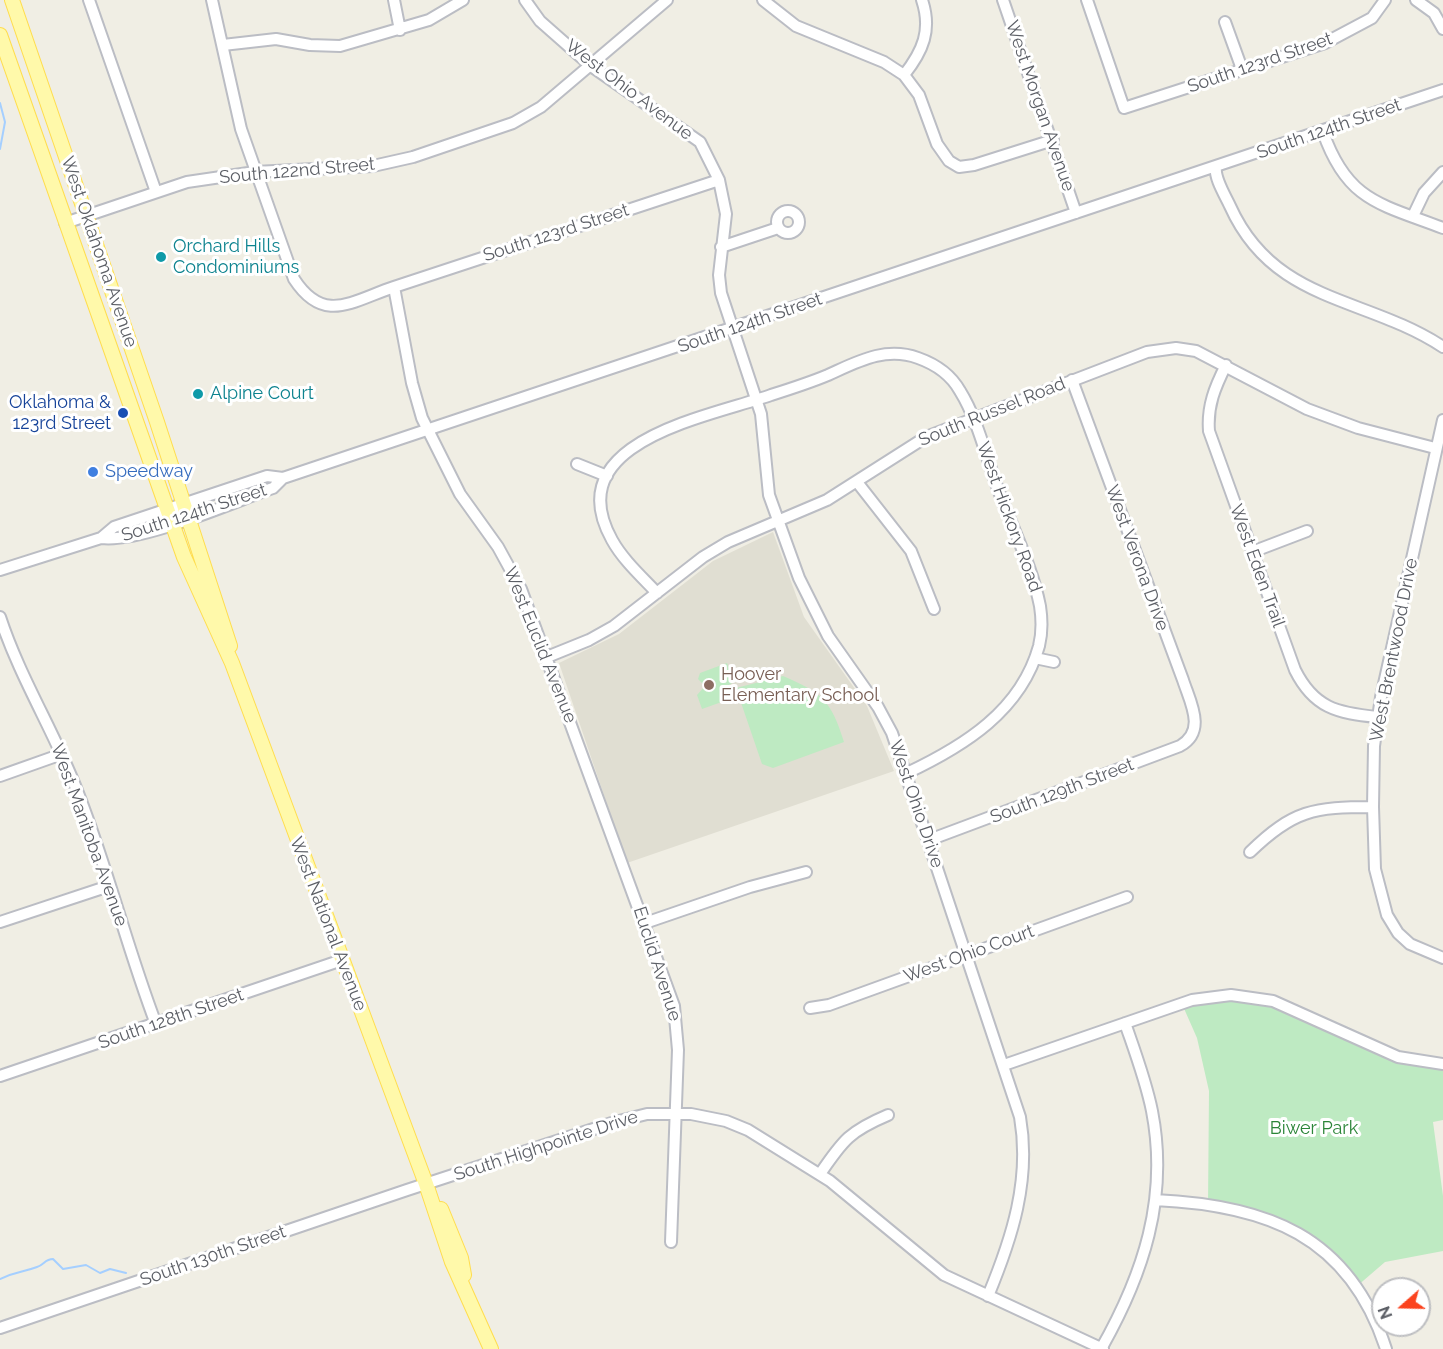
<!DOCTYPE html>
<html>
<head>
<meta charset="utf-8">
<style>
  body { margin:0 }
  #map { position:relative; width:1443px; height:1349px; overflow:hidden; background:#f0eee4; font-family:Raleway,sans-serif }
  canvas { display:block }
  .north { position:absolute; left:1371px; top:1277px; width:60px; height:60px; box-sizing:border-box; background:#fff; border:2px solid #bebfc2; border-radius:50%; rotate:250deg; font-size:16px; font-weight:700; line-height:24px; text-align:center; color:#5c5f66 }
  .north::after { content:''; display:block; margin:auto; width:21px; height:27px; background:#fb431e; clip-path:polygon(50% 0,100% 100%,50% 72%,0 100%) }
</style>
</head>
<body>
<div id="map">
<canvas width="1443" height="1349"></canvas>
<div class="north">N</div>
</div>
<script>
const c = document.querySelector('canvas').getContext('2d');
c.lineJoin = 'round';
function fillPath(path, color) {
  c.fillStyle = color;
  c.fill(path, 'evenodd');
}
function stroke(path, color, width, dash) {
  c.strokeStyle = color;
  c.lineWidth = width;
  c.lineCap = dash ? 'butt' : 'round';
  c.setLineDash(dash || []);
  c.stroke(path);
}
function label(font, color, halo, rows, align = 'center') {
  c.font = font + ' Raleway,sans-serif';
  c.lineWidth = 6;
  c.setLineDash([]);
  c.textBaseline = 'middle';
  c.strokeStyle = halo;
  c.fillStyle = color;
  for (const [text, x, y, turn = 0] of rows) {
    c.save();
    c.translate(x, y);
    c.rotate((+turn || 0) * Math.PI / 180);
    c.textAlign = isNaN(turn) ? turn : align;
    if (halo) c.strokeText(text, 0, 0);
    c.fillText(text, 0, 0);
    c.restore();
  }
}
const education = new Path2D(`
  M773,532L804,617L867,706L894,771L627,863L559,663L619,634L713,561Z`);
const green = new Path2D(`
  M727,663L734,682L725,687L730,699L702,709L697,695L705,686L698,679L700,673Z
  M783,676C822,693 831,700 844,742L773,768L762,764L736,688Z
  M1259,997L1398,1057L1443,1059V1120L1433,1122L1443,1196V1251L1385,1262L1356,1287L1304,1237L1208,1205L1209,1091L1197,1038L1182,1004Z`);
const stream = new Path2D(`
  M0,103L5,122L0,149
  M0,1279C16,1271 21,1273 37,1267C44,1265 45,1259 53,1259L63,1269L86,1265L100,1273L110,1269L126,1273`);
const minor = new Path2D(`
  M89,0L156,192
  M212,0L241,129L294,279C324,325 352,301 394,287L412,383L422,418L460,494L498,547L521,589L674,1006L678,1050L671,1242
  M394,0L400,30
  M525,0L540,21L591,66L700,142L719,180L726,214L719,275L721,293L761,414L769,495L799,578L828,636L878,707L892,733L1020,1117C1031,1180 1012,1238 988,1296
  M763,0L796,26L884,62L904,75L919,95L937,144L949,161L959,167L974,165L1053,140
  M1003,0L1076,213
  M1087,0L1124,108L1325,43L1372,18L1385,0
  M1416,0L1434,13L1443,29
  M1225,22L1242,69
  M223,45L276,39L310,45L340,46L429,20L463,0
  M904,75C923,51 932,30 922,0
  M1323,132C1347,201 1380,204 1443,228
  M1216,167C1214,178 1225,195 1230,206C1274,304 1366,296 1443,347
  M777 222a11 11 0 1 1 22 0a11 11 0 1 1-22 0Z
  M1413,216L1424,193L1443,172
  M65,223L187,182L255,172L373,166L413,157L513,123L541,107L667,0
  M721,247L778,228
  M394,287L719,180
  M1226,365C1215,387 1207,406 1209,431L1295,670C1314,708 1337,713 1377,717
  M1443,420L1381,697L1374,746L1373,807L1375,869L1387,915L1398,933L1410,944L1443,958
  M577,464L607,476
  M857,482L911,551L934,609
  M101,538C141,543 231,503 273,488L283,478L1443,90
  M1252,552L1307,531
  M0,570L101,538L114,527L267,476L283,478
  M657,593C642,577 623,560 612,540C557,441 709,417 771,395C790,389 809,383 828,375C857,362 885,346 918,358C935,364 951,375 960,391C978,420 986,457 998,489C1012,527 1032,566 1040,606C1042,619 1042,634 1039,646C1021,711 964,746 907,773
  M0,617C20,678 55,733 78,793C108,869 127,948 156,1024
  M547,657L589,640L614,626L703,557L728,542L827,500L926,437L1147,352L1176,348L1196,351L1307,409L1358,428L1435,448
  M1035,658L1054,662
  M0,776L62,754
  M929,840L1180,746C1207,731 1190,702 1183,680L1072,380
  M1250,852C1293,810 1314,807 1373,807
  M0,922L109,886
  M645,923L750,887L806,872
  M810,1008L829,1005L1127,897
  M1004,1065L1192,1000L1231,995L1273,1001L1398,1057L1443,1064
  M0,1076L342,960
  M820,1174C843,1140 850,1131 888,1115
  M1155,1200C1266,1205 1349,1235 1386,1349
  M0,1328L407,1190L615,1122L647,1114H691L726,1121L748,1130L830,1181L944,1275L1103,1349
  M1101,1349C1143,1275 1169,1198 1152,1111C1146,1081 1135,1052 1125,1023`);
const major = new Path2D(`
  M12,0L157,422L230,646
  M0,35L184,557L232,663L426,1184L452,1262L491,1349
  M441,1209L461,1258L464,1275`);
const markers = [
  [161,257,6,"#0f9aa8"],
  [198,394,6,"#0f9aa8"],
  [123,413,6,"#1a4fb4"],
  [93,472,6,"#3f7fe0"],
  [709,685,6,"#8d6e63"]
];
const streetNames = [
  ["South 123rd Street",1260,63,-19],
  ["West Ohio Avenue",629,90,37],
  ["West Morgan Avenue",1040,106,71],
  ["South 124th Street",1329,129,-19],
  ["South 122nd Street",297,171,-5],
  ["South 123rd Street",556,233,-18],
  ["West Oklahoma Avenue",99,252,71],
  ["South 124th Street",750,323,-19],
  ["South Russel Road",992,412,-22],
  ["South 124th Street",194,513,-18],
  ["West Hickory Road",1009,517,70],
  ["West Verona Drive",1137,558,70],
  ["West Eden Trail",1257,566,70],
  ["West Euclid Avenue",540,645,68],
  ["West Brentwood Drive",1394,650,-79],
  ["South 129th Street",1062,791,-21],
  ["West Ohio Drive",916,804,71],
  ["West Manitoba Avenue",89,835,70],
  ["West National Avenue",328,924,69],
  ["West Ohio Court",969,954,-20],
  ["Euclid Avenue",657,964,72],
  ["South 128th Street",171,1019,-19],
  ["South Highpointe Drive",546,1146,-18],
  ["South 130th Street",213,1256,-19]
];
const cultureNames = [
  ["Orchard Hills",173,247],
  ["Condominiums",173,268],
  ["Alpine Court",210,394]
];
const transitNames = [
  ["Oklahoma &",111,403],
  ["123rd Street",111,424]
];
const shopNames = [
  ["Speedway",105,472]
];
const educationNames = [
  ["Hoover",721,675],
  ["Elementary School",721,696]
];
const parkNames = [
  ["Biwer Park",1314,1129]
];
fillPath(education, '#e0ded2');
fillPath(green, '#beeac2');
stroke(stream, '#a5cfff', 2);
stroke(minor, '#bbbdc4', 14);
stroke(major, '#ffdd4e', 16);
stroke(minor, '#fff', 10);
stroke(major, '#fff9aa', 14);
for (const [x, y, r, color] of markers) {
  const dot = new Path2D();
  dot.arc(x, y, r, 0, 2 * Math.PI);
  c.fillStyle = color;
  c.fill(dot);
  stroke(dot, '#fff', 2);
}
label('18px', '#5c5f66', '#fff', streetNames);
label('18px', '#0d838f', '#fff', cultureNames, 'left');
label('18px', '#164399', '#fff', transitNames, 'right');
label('18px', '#366cbe', '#fff', shopNames, 'left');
label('18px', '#785e54', '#fff', educationNames, 'left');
label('18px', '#2b8538', '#fff', parkNames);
</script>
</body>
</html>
